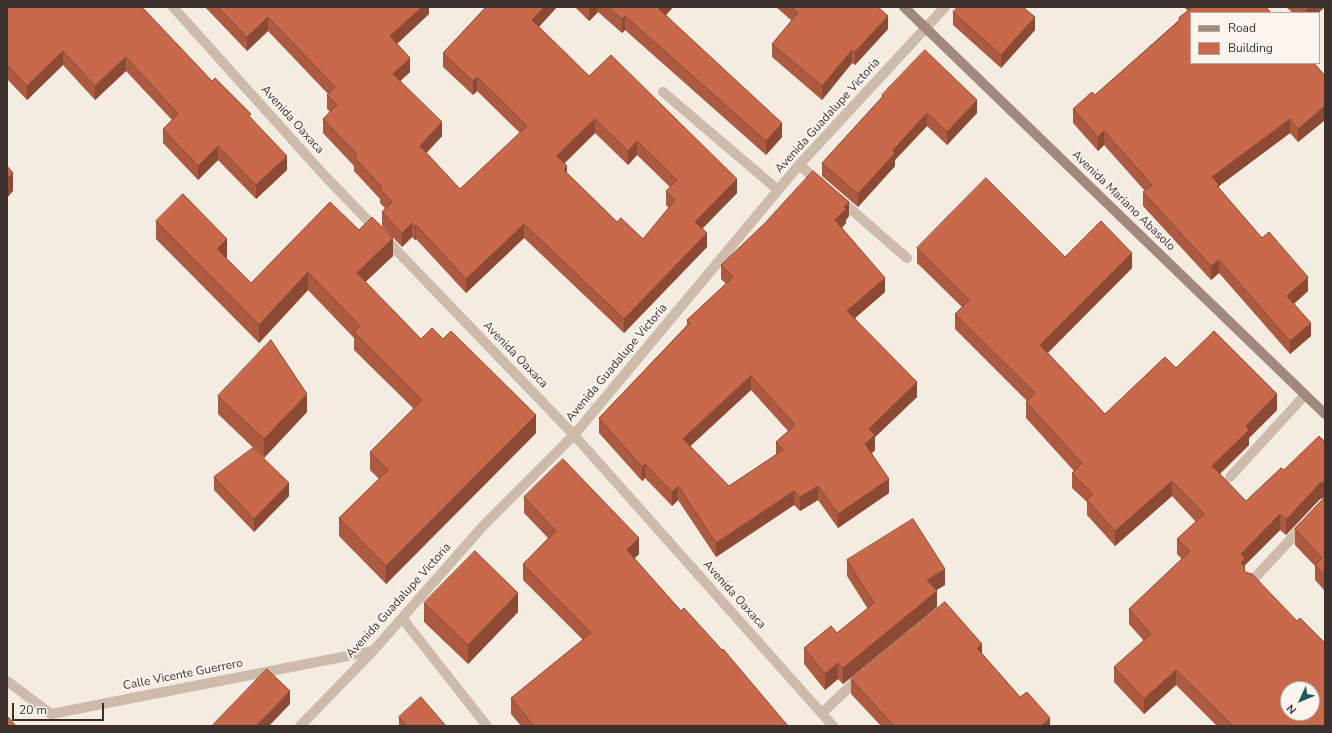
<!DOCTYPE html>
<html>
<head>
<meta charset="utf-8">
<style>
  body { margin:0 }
  #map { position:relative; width:1332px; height:733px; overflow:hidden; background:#f4ebe1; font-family:"Nunito Sans",sans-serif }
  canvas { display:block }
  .frame { position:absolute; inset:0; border:8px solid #3b302b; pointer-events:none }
  .legend { position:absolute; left:1190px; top:12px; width:130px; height:52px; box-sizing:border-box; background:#fbf5ee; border:1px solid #aea6a0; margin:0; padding:5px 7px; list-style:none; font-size:12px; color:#3b302b }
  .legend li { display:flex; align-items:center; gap:8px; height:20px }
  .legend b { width:20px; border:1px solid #aea6a0 }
  .north { position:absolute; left:1280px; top:681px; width:40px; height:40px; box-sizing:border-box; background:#fbf5ee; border:1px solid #aea6a0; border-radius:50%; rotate:226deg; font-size:11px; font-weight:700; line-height:16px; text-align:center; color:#3b302b }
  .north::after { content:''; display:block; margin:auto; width:14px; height:18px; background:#1f5a5e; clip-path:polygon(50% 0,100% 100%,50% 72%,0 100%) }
  .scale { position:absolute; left:12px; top:703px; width:92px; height:18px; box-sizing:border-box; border:2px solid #3b302b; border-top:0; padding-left:5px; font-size:12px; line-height:14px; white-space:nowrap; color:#3b302b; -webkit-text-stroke:3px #fbf5ee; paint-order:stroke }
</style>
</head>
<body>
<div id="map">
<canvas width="1332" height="733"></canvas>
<div class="frame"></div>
<ul class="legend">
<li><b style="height:5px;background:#a18a7d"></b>Road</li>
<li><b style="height:11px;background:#c8694b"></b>Building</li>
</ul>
<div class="north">N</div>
<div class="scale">20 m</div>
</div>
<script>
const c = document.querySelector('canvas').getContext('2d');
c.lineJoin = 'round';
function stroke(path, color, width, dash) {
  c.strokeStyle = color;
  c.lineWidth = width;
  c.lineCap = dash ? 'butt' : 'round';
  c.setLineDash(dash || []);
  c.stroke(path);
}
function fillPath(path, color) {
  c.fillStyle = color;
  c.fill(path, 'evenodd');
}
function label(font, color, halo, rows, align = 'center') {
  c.font = font + ' "Nunito Sans",sans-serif';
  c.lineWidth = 4;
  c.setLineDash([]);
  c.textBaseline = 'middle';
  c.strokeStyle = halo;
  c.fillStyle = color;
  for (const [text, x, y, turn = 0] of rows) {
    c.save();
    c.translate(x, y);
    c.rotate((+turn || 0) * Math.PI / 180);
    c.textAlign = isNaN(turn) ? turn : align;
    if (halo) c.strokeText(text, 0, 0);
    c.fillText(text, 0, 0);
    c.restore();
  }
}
const street = new Path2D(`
  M173,7L324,175L574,435L833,726
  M663,92L778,190
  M799,165L821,183
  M839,199L907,258
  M1230,477L1305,395
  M1250,583L1303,526
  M402,618L487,726
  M7,681L51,714L373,651
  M822,713L861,676
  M300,726L373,651L483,526L574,435L799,165L945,7`);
const secondary = new Path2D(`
  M904,7L1325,414`);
const wall = new Path2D(`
  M7,7L212,81L251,118L287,170L256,199L218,160L198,180L163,143V129L172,120L126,71L95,100L63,65L27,100L7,79Z
  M205,7H429V14L397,44L410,72L400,81L442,136L426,153L460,189L520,133L477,91L473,95L443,67V53L486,7H557L539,27L589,76L737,193L702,229L707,247L624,333L524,238L466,293L416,239L415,240L412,237L402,247L382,226V212L385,208L380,203V199L354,171V166L323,133V119L330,112L327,109V95L328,94L268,31L247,51ZM595,133L628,165L637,155L670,187L666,191V205L669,208L643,239L617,222L567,173L565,163Z
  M575,7H673L666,15L782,137L766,155L625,30L622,33L598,12L589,21Z
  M776,7H878L888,29L855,65L852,63L822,100L772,57V44L792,21Z
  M1184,7H1266L1325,76V120L1298,142L1290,133L1219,186V188L1308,291L1294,304L1311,336L1290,354L1219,273L1211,280L1143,206V192L1145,191L1104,145L1098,151L1073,123V109L1095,95L1179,20V18L1188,11Z
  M1286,7H1325L1318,13H1293Z
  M953,12L1035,30L1001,68L953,25Z
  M882,95L977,113L947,145L927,126L895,160V166L858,207L822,176V163L882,98Z
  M849,216L846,220V223L842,228L885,292L855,318L917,397L875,437V450L872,453L889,493L838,528L818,500L800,511L794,505L716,557L678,500L672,506L645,478L642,481L599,433V418L687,325V320L726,284L721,279V265ZM751,390L788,431L776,442V455L729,486L690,446Z
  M156,221L227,257L226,258L251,283L359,230L393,256L365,282L421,339L536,433L386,584L339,536V518L379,479L370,470V452L414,409L354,350V338L308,290L259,343L156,239Z
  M917,248L1065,257L1132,268L1048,353L1105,414L1176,368L1277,410L1249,438V445L1220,474L1246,501L1284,470L1325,442V591L1315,580V566L1295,545V529L1325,497L1320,499L1286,535L1280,530L1245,565V572L1325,726H1217L1176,685L1144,714L1114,682V667L1144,641L1129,624V609L1182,559L1177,554V539L1196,522L1172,496L1115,546L1087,515V502L1072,488V473L1074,471L1026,418V402L1027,401L955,329V314L962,307L917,263Z
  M218,396L307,412L264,458L218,414Z
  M214,477L289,496L254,532L214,490Z
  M524,497L639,554L634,558L681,611L788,726H521L511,714V698L583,640L523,580V564L548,538L524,513Z
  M847,560L945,585L936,590L937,607L843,684L838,679L825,690L804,664V648L837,633L868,609L847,576Z
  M424,603L518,612L468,664L424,622Z
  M982,654L1020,697L1050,726H881L851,694V679Z
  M399,717L446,726H399Z`);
const shadedWall = new Path2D(`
  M422,7H429V14L390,50V36Z
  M544,7H557L532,34V20Z
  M589,7H598V12L589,21Z
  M661,7H673L659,23V9Z
  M1310,7H1325L1318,13H1306V10Z
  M625,16V30L622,33V19Z
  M888,16V29L855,65V52Z
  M268,17V31L247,51V37Z
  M1035,17V30L1001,68V55Z
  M852,50V63L822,100V86Z
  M63,51V65L27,100V86Z
  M126,57V71L95,100V86Z
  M410,58V72L393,88V74Z
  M477,77V91L473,95V81Z
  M977,100V113L947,145V132Z
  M1325,106V120L1298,142V129Z
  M927,113V126L895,160V166L858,207V194L893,150Z
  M595,119V133L557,170V156Z
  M1290,119V133L1219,186V198L1212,177Z
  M442,122V136L420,160V146Z
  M782,123V137L766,155V141Z
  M1104,131V145L1098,151V137Z
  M637,141V155L628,165V151Z
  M218,146V160L198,180V166Z
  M287,156V170L256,199V185Z
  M567,166V180L564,170Z
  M13,173V191L7,198V179Z
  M737,179V193L695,236V222Z
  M849,202V216L846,220V223L835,235V220L844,207Z
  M412,223V237L402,247V233Z
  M524,224V238L466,293V279Z
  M416,225V239L415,240V226Z
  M707,233V247L624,333V319Z
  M393,238V256L357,290V273Z
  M227,239V257L217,267V249Z
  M1132,253V268L1040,360V345Z
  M1219,260V273L1211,280V266Z
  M308,272V290L259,343V325Z
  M1308,277V291L1287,310V296Z
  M885,278V292L847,325V311Z
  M1311,323V336L1290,354V341Z
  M751,376V390L683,453V439Z
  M917,382V397L875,437V450L865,459V444L869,429Z
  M307,394V412L264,458V439Z
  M1277,394V410L1249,438V445L1212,481V466L1246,426Z
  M536,415V433L386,584V566Z
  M645,464V478L642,481V467Z
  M889,479V493L838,528V514Z
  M1172,481V496L1115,546V531Z
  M1325,482V497L1320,499L1286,535V520L1320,483Z
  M289,483V496L254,532V519Z
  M678,486V500L672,506V492Z
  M818,486V500L800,511V497Z
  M794,491V505L716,557V543Z
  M1280,514V530L1245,565V574L1241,578V554Z
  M639,538V554L627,566V550Z
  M945,569V585L927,596V580Z
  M937,591V607L843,684V668Z
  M518,593V612L468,664V645Z
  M982,644V659L977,648Z
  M838,663V679L825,690V674Z
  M1176,670V685L1144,714V699Z
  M290,691V704L269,726H256Z
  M1050,718V726H1041Z`);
const building = new Path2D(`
  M7,7H142L212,81L215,78L251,114L249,116L287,156L256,185L218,146L198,166L163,129L178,114L126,57L95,86L63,51L27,86L7,65Z
  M218,7H422L390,36L410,58L393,74L442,122L420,146L460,189L527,126L477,77L473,81L443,53L486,7H544L532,20L589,76L611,55L737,179L695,222L707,233L624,319L524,224L466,279L416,225L415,226L412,223L402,233L382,212L392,202L380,189L382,187L354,157L357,154L323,119L337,105L327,95L335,87L268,17L247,37ZM595,119L628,151L637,141L677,180L666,191L675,200L643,239L621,218L617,222L564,170L567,166L557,156Z
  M609,7H661L659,9L782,123L766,141L625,16L622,19Z
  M791,7H878L888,16L855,52L852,50L822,86L772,44L798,13Z
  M958,7H1023L1035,17L1001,55L953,12Z
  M1193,7H1266L1271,13H1191V63H1314L1325,76V106L1298,129L1290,119L1212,177L1219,185L1217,186L1262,238L1269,232L1308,277L1287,296L1311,323L1290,341L1219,260L1211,266L1143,192L1152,185L1104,131L1098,137L1073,109L1092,92L1095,95L1180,20L1179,18Z
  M1302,7H1310L1306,10Z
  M925,50L977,100L947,132L927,113L893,150L895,153L858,194L822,163L883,96L882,95Z
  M7,166L13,173L7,179Z
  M813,171L849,202L844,207L846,209L835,220L885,278L847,311L917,382L869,429L875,435L865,444L889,479L838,514L818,486L800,497L794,491L716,543L678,486L672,492L645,464L642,467L599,418L690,323L687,320L733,277L721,265L765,223ZM751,376L795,425L776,442L783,450L729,486L683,439Z
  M986,178L1065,257L1101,221L1132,253L1040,345L1105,414L1165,357L1176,368L1214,331L1277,394L1246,426L1249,430L1212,466L1246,501L1281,468L1284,470L1319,436L1325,442V482L1320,483L1286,520L1280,514L1241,554L1245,558L1241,563L1244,566L1245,572L1252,574L1297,621L1300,618L1325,643V726H1233L1176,670L1144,699L1114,667L1151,634L1129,609L1190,551L1177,539L1204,514L1172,481L1115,531L1087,500L1093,494L1072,473L1082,463L1026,402L1035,393L955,314L969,300L917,248ZM1288,689H1312V713H1288Z
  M183,194L227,239L217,249L251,283L330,202L359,230L372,217L393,238L357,273L421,339L432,328L443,339L451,331L536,415L386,566L339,518L388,470L370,452L422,400L354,332L360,326L308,272L259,325L156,221Z
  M271,340L307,394L264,439L218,396Z
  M253,448L289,483L254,519L214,477Z
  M563,459L639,538L627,550L681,611L684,608L722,650L723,649L788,726H534L511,698L591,633L523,564L556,531L524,497Z
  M1325,497V575L1315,565L1322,558L1295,529Z
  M913,519L945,569L927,580L937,591L843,668L838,663L825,674L804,648L831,626L837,633L874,603L847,560Z
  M475,551L518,593L468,645L424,603Z
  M945,602L982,644L977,648L1020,697L1027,692L1050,718L1041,726H894L851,679Z
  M267,669L290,691L256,726H212Z
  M421,697L446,726H407L399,717Z
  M7,716L16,726H7Z`);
const streetNames = [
  ["Avenida Guadalupe Victoria",828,116,-48],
  ["Avenida Oaxaca",292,120,48],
  ["Avenida Mariano Abasolo",1123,201,44],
  ["Avenida Oaxaca",515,355,46],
  ["Avenida Guadalupe Victoria",617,363,-50],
  ["Avenida Oaxaca",734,595,48],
  ["Avenida Guadalupe Victoria",399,601,-48],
  ["Calle Vicente Guerrero",183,675,-11]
];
stroke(street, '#cdbbac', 10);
stroke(secondary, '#a18a7d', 10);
fillPath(wall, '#ac5a40');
fillPath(shadedWall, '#8c4a34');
fillPath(building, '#c8694b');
stroke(building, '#8c4a34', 1);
label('12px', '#3b302b', '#fbf5ee', streetNames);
</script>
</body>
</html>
